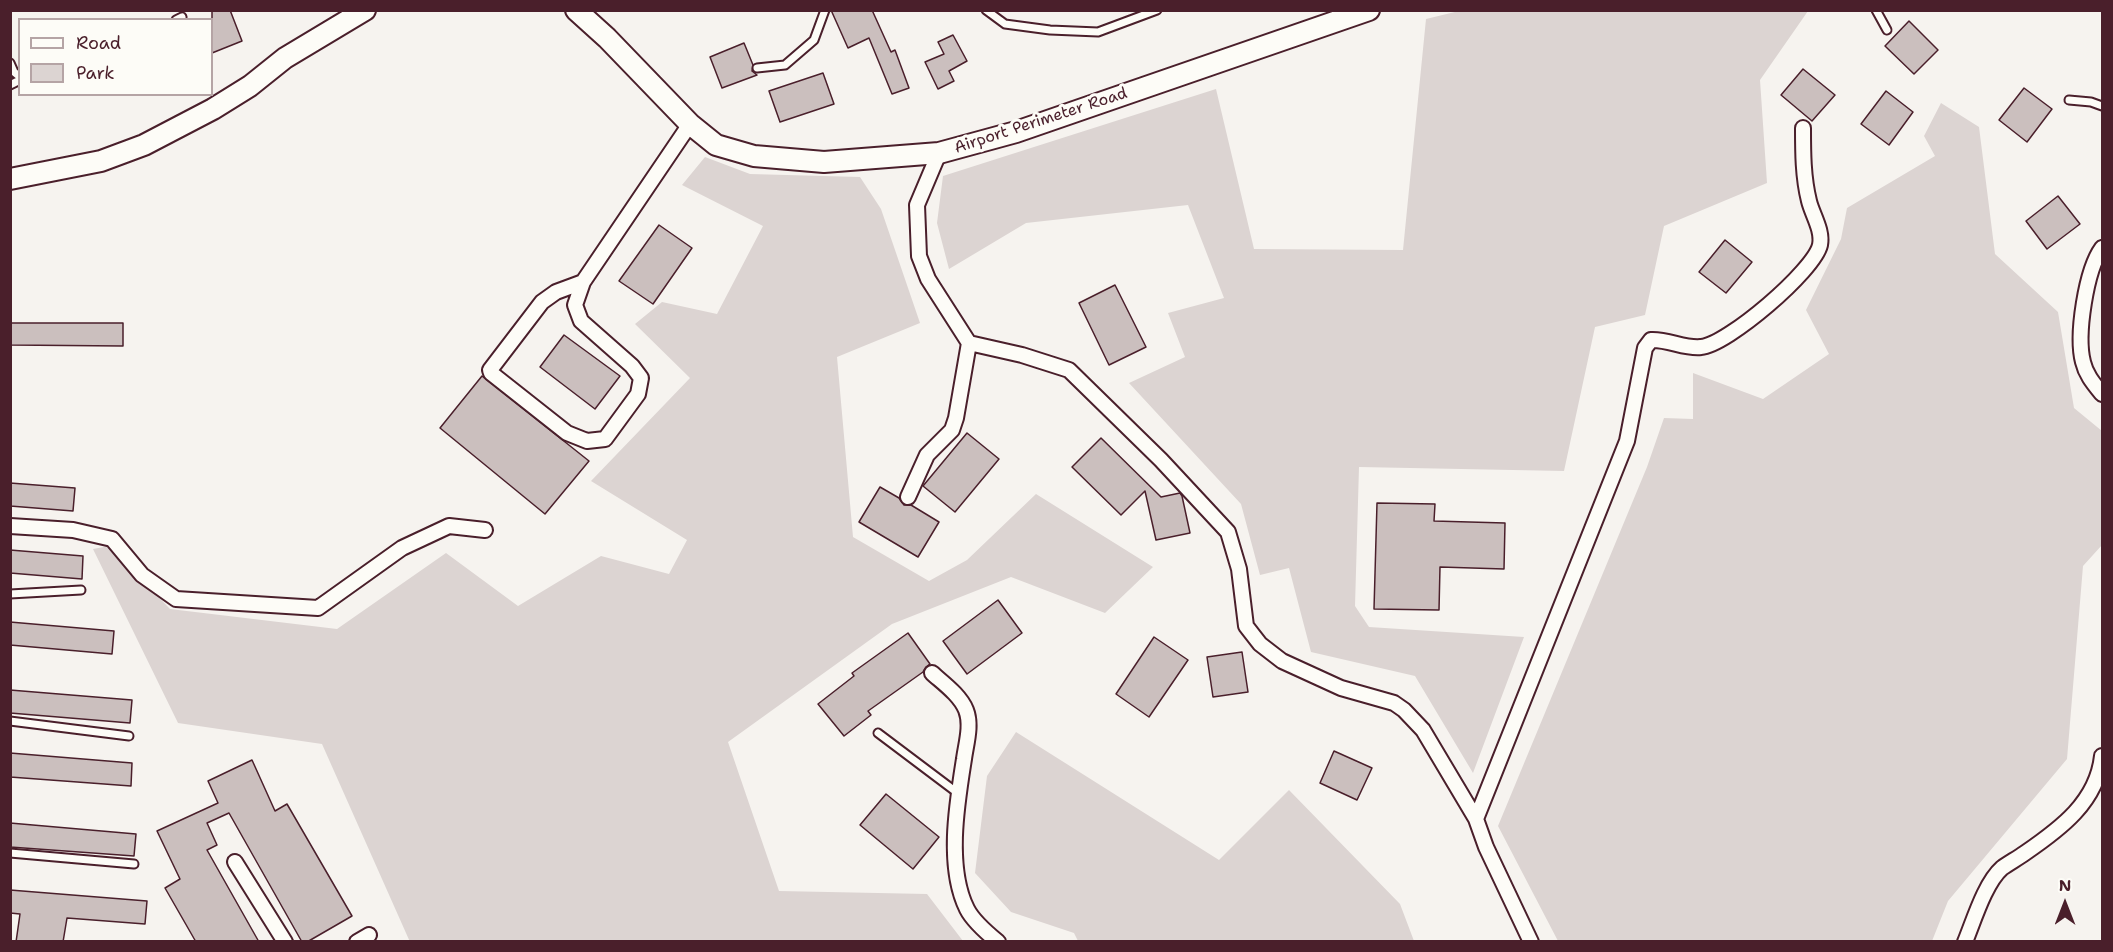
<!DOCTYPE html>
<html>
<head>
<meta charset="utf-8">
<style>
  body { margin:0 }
  #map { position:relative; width:2113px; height:952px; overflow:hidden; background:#f6f3ef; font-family:"Shantell Sans",sans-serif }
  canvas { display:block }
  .frame { position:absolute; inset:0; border:12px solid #4a1f2b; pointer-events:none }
  .legend { position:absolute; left:18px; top:18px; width:195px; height:78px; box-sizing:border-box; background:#fdfcf7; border:2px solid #b5a4a5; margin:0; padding:8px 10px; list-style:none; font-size:18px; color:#4a1f2b }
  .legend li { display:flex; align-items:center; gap:12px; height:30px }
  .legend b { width:30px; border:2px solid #b5a4a5 }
  .north { position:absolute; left:2035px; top:874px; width:60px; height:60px; -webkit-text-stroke:4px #fdfcf7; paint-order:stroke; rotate:0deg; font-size:16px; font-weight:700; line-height:24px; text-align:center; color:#4a1f2b }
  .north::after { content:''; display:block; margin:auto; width:21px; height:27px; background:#4a1f2b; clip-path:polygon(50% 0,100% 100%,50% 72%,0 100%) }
</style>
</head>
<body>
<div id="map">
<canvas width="2113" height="952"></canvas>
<div class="frame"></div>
<ul class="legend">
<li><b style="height:8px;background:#fdfcf7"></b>Road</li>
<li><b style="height:16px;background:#dcd4d2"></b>Park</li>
</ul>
<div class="north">N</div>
</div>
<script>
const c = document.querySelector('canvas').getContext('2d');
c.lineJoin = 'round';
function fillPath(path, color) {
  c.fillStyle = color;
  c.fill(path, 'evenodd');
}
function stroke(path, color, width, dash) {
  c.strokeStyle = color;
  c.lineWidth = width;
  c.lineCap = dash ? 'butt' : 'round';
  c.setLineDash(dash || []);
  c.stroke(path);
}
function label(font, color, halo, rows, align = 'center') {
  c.font = font + ' "Shantell Sans",sans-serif';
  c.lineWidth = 6;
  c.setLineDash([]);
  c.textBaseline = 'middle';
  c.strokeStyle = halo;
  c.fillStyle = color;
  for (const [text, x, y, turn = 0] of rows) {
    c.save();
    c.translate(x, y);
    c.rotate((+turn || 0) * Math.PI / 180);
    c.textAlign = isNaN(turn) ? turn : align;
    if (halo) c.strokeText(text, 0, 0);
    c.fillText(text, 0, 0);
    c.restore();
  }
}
const green = new Path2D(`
  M1459,11H1808L1760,80L1767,183L1664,226L1645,315L1595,327L1564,471L1359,467L1355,606L1369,627L1524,637L1473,773L1415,676L1311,652L1289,568L1260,575L1241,504L1129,383L1185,357L1168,313L1224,298L1188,205L1026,223L949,269L937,223L943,176L1216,89L1254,249L1403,250L1426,19Z
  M1941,103L1979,127L1995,254L2058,312L2074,408L2102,431V545L2083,566L2067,759L1948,901L1932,941H1558L1498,826L1647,467L1664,418L1693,419V373L1763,399L1829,354L1806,310L1841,239L1847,208L1935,156L1924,136Z
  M705,157L750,174L860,177L881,209L920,323L837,357L853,537L929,581L967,560L1036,494L1153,567L1105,613L1011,577L892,624L728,742L779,891L927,894L963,941L410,942L322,744L178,723L93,549L109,546L170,609L337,629L446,553L518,606L601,556L669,574L687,540L591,481L690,378L635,324L662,302L717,314L763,226L682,185Z
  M1016,732L1219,860L1289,790L1400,904L1414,941H1078L1074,933L1011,912L975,873L987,776Z`);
const building = new Path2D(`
  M212,10H230L242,41L212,53Z
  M831,10H872L891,52L895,50L909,88L892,94L869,38L848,48Z
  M1909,21L1938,50L1914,74L1885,46Z
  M953,35L967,61L949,71L954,81L938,89L925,62L944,54L938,42Z
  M744,43L753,65L752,71L757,75L722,88L710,57Z
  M1803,69L1835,95L1812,121L1781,95Z
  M823,73L834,104L780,122L769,91Z
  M2024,88L2052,109L2027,142L1999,120Z
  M1886,91L1913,112L1889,145L1861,124Z
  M2058,196L2080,224L2047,249L2026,221Z
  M659,225L692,248L653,304L619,281Z
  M1725,240L1752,262L1726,293L1699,272Z
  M1115,285L1146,347L1109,365L1079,303Z
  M10,323H123V346L10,345Z
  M564,335L620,376L595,409L540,367Z
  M482,376L589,461L545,514L440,428Z
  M967,433L999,459L955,512L923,486Z
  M1101,438L1161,497L1180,493L1182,496L1190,533L1156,540L1145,491L1121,515L1072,467Z
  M10,483L75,488L73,511L10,506Z
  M880,487L899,498L904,505H911L939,522L918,557L859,522Z
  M1377,503L1435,504L1434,521L1505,523L1504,569L1440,567L1439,610L1374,609Z
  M10,550L83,556L82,579L10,573Z
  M998,600L1022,633L967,674L943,641Z
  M10,622L114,631L112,654L10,645Z
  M908,633L930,664L926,667L923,672L868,711L871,715L844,736L818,704L854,676L852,673Z
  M1154,637L1188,660L1149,717L1116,694Z
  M1242,652L1248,692L1213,697L1207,657Z
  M10,690L132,700L130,723L10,713Z
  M1334,751L1372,768L1357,800L1320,783Z
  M10,753L132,763L131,786L10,777Z
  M252,760L275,811L287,804L352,916L307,942H302L229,813L207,823L217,845L207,850L259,942H196L165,888L180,879L157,831L218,803L208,781Z
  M886,794L939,837L913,869L860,825Z
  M10,823L136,834L134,856L10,847Z
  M10,890L147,901L145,924L67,918L63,942H16L20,914L10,913Z`);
const lane = new Path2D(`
  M986,10L1005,24L1050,30L1098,32L1157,10
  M1876,10L1887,30
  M176,20L182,17
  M10,63L14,72L20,77
  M757,68L785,65L814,40L825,10
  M10,85L20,80
  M2069,100L2091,102L2102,106
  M10,594L81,590
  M10,721L129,736
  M878,733L959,794
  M10,853L134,864`);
const street = new Path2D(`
  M939,153L917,205L919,256L928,279L969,343L1022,355L1069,370L1161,460L1228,532L1239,569L1246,626L1260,644L1282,661L1341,688L1394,703L1404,710L1423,730L1476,819L1486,847L1531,942
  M2102,248C2086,270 2076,335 2083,362C2086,375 2094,384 2102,394
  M583,282L556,292L542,302L490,370L491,373L567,433L587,441L605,439L638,394L641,378L632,366L581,321L575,305L583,282L690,124
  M908,497L927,455L952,430L956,418L969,343
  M10,526L73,530L112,539L142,575L176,599L318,608L402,548L449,526L485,530
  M932,673C943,683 960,695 966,710C972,725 966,744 964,759C957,803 946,867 967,909C973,921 987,933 998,942
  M1476,819L1627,441L1645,348L1651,340C1668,339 1685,349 1701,347C1727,345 1814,271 1820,245C1823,230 1812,214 1809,201C1803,177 1803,152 1803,128
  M235,862L285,942
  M357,942L369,935
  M1965,942C1974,920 1985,883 2002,868C2009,863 2018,858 2025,853C2060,829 2097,802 2102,756`);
const secondary = new Path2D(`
  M576,10L607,38L690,124L716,145L754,156L824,162L939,153L1016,132L1369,10
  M10,179L101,161L144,145L213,109L250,86L285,58L365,10`);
const streetNames = [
  ["Airport Perimeter Road",1041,121,-18]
];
fillPath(green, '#dcd4d2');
fillPath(building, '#cbbfbe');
stroke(building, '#4a1f2b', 1.5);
stroke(lane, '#4a1f2b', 11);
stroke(street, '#4a1f2b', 18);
stroke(secondary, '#4a1f2b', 24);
stroke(lane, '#fdfcf7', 7);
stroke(street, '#fdfcf7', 14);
stroke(secondary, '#fdfcf7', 20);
label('16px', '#4a1f2b', '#fdfcf7', streetNames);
</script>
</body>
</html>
